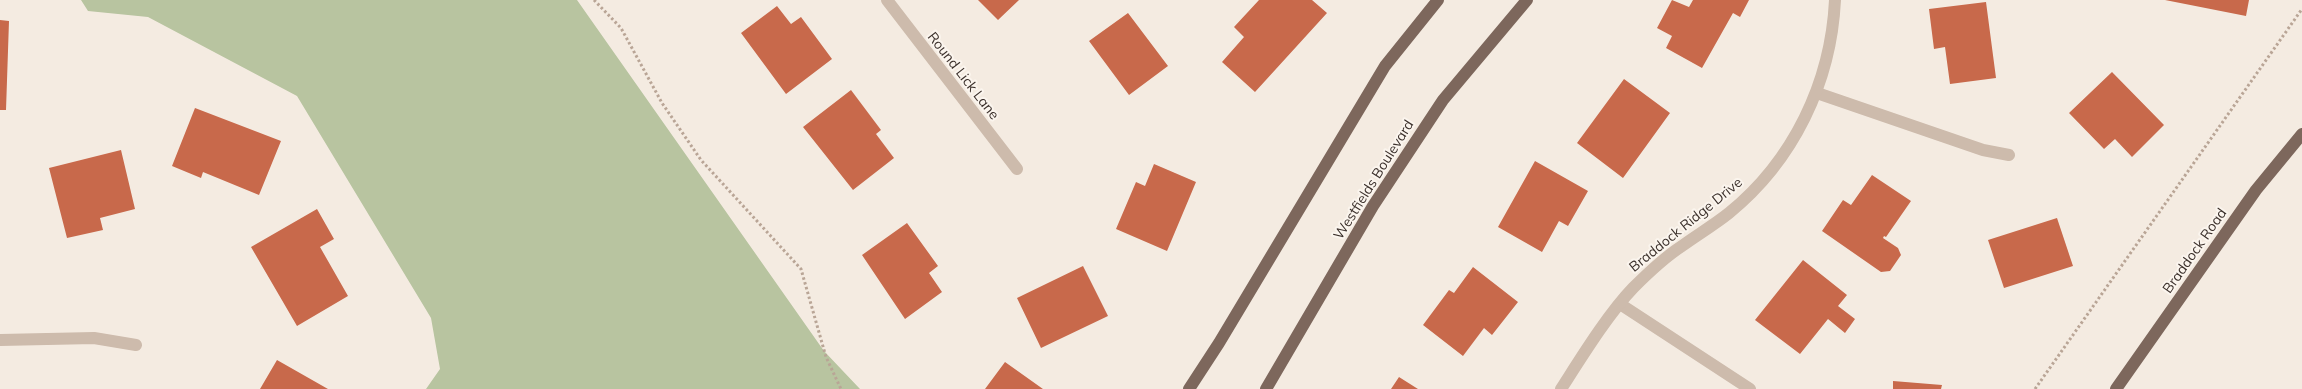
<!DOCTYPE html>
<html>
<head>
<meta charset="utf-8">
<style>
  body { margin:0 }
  canvas { display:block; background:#f4ebe1 }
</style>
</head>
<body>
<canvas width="2302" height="389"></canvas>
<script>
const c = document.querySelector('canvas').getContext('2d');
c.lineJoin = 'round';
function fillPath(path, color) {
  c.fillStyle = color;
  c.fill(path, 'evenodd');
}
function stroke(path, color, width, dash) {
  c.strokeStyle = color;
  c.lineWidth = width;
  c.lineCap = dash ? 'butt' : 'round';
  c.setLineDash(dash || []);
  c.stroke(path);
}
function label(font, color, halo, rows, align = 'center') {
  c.font = font + ' Mulish,sans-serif';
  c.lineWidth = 4;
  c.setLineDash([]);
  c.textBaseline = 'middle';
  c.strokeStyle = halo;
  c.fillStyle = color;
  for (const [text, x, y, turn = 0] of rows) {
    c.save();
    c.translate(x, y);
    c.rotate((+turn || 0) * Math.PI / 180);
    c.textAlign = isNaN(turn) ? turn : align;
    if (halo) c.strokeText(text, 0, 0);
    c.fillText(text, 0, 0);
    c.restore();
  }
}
const green = new Path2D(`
  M81,0H577L824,351L860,389H426L440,369L431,318L297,96L148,17L88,11Z`);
const building = new Path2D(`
  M978,0H1019L998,20Z
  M1259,0H1312L1327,13L1255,92L1222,62L1244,37L1234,27Z
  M1672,0L1689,7L1693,0H1749L1740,17L1733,13L1702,68L1666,48L1672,36L1657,28Z
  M2165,0H2249L2246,16Z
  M1986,2L1996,78L1950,84L1945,47L1934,49L1929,9Z
  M777,6L791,24L801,17L832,59L786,94L741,33Z
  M1128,13L1168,66L1129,95L1089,41Z
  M0,20L9,21L6,110H0Z
  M2112,72L2164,125L2132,157L2115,139L2104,149L2069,113Z
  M1624,79L1670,113L1623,178L1577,143Z
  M851,90L881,130L876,134L894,158L853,190L803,127Z
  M195,108L281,141L259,195L203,172L201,178L172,166Z
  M121,150L135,209L100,218L103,230L67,238L49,168Z
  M1535,161L1588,191L1568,226L1559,221L1542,252L1498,227Z
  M1154,164L1196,182L1167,251L1116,229L1136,182L1145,186Z
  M1872,175L1911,201L1886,237L1884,236L1883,238L1898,248L1901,255L1890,271L1881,272L1822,231L1843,200L1851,205Z
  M317,209L334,239L320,247L348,296L297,326L251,247Z
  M2057,218L2073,266L2004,288L1988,240Z
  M907,223L938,266L929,273L942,292L905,319L862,255Z
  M1803,260L1847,295L1838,306L1855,319L1845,333L1828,319L1800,354L1755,320Z
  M1083,266L1108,316L1041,348L1017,298Z
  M1473,267L1518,302L1492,335L1484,328L1463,356L1423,325L1449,290L1454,293Z
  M277,360L328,389H260Z
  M1005,362L1043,389H985Z
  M1399,377L1418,389H1391Z
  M1893,381L1942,385L1941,389H1893Z`);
const path = new Path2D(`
  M594,0L621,28L662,103L701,160L801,269L826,357L841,389
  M2035,389L2302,9`);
const lane = new Path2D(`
  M1817,93L1983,150L2009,155
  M1620,304L1750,389`);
const street = new Path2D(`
  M887,0L1017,169
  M0,340L94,338L136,345
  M1561,389C1581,358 1608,314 1633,288C1648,273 1665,257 1682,246C1697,235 1714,225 1729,213C1793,161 1831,83 1835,0`);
const primary = new Path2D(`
  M1189,389L1219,343L1385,66L1438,0
  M1266,389L1373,206L1443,100L1527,0
  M2116,389L2256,190L2302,134`);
const streetNames = [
  ["Round Lick Lane",963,76,52],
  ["Westfields Boulevard",1374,180,-58],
  ["Braddock Ridge Drive",1686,225,-39],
  ["Braddock Road",2195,251,-55]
];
fillPath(green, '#b8c4a0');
fillPath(building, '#c8694b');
stroke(path, '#b9a596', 3, [2.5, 2.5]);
stroke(lane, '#cdbbac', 12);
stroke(street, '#cdbbac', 12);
stroke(primary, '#7d675c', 12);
label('14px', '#3b302b', '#fbf5ee', streetNames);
</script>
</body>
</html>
